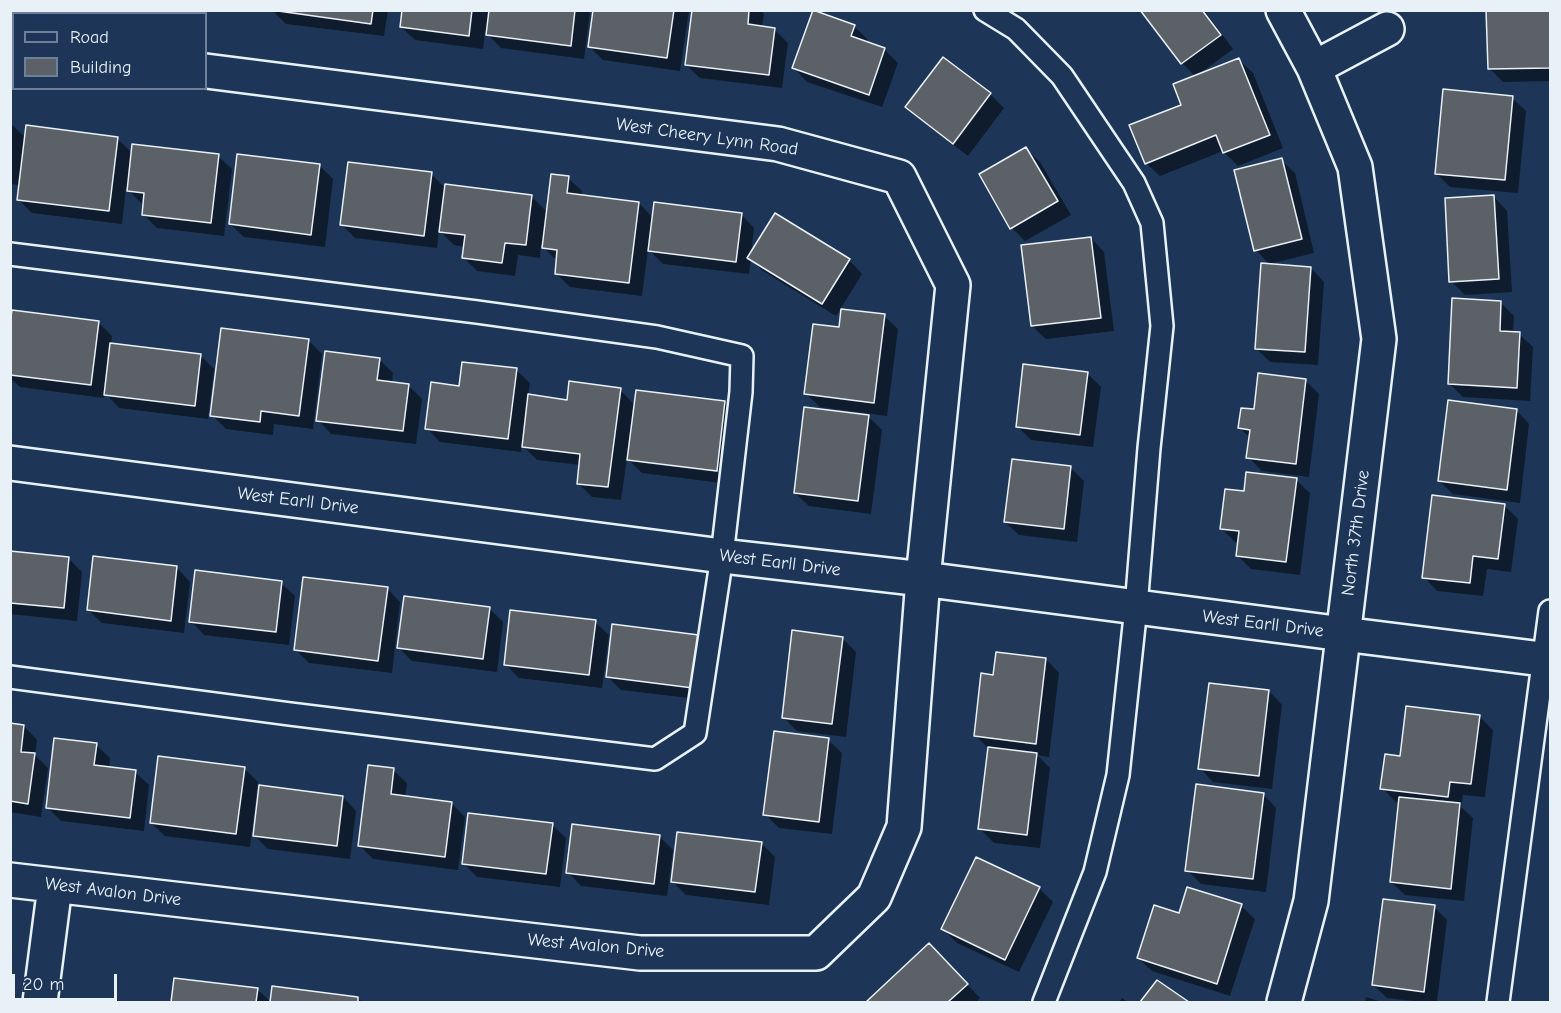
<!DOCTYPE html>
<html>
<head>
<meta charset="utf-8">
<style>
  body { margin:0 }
  #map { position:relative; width:1561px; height:1013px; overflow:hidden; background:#1d3557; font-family:"Comic Neue",sans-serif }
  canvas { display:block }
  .frame { position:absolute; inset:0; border:12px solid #e8f1f8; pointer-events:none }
  .legend { position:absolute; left:12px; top:12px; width:195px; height:78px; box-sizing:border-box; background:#1d3557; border:2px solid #6e8097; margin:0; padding:8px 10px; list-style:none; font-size:18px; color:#e8f1f8 }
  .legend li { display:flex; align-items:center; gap:12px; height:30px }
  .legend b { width:30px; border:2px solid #6e8097 }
  .scale { position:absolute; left:12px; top:974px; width:105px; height:27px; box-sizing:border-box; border:3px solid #e8f1f8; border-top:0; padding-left:8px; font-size:18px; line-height:21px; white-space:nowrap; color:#e8f1f8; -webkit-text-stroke:4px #1d3557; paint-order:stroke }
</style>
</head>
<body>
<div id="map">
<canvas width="1561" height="1013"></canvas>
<div class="frame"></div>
<ul class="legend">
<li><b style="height:8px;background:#1d3557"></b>Road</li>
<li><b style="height:16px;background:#5c6167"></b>Building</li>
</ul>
<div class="scale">20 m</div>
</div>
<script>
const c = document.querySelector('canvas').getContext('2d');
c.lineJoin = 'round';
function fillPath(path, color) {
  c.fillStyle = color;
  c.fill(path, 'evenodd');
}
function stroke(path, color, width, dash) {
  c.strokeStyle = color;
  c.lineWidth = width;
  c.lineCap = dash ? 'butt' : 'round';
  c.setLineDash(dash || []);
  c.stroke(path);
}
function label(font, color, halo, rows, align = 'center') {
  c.font = font + ' "Comic Neue",sans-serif';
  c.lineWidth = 6;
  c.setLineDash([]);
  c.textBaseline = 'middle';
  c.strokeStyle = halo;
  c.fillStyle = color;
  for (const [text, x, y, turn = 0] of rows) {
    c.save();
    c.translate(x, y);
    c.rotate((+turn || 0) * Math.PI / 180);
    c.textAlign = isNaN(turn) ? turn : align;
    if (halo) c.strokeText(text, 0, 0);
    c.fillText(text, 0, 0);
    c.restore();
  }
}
const shadow = new Path2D(`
  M272,10H388L384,36L286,24Z
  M403,10H588L590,12L584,59L501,48L485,32L483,49L415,40L401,27Z
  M595,10H689L680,71L603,60L590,47Z
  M693,10H761L764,14L762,28L774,29L788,43L782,88L700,78L686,65Z
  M1142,10H1204L1233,49L1199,74L1239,60L1253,73L1283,148L1238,166L1223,151L1160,176L1146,163L1183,106L1196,77L1182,63Z
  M1488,10H1550V81L1503,82L1489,68Z
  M854,26L868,40L867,43L884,49L898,63L882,107L807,82L794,68Z
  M943,59L990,94L1004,108L968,156L921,120L907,107Z
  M1512,98L1526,111L1518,193L1450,187L1436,173Z
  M10,123L26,138H117L133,154L218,156L232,169L224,236L157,228L143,214L145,204H142L126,188L122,224L32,213L18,199L20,185L10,184Z
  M1026,149L1040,162L1071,215L1025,241L1012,228Z
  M1281,160L1295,173L1314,253L1269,264L1256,250Z
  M319,165L333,179L325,247L244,237L230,224Z
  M431,174L446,189L532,197L548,213L568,178L582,191L581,196L639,203L653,218L741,214L754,228L751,254L849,260L862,274L836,316L763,271L751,259L749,274L663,264L648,249L642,296L570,287L556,273L558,262L541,245L540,258L518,255L515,276L477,271L464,258L465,247L454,245L439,230L437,248L355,238L342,225Z
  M1494,197L1507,211L1512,292L1465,295L1451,281Z
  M1091,238L1104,252L1114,331L1046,339L1032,326Z
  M1311,268L1324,282L1318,365L1270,362L1256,348Z
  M1500,302L1514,316L1513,333L1519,334L1533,347L1530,401L1463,397L1449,383Z
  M884,316L898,329L887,416L820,407L806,394L840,328Z
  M98,322L112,336L111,345L200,355L214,369L208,419L119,408L105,393L104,398L20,387L10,378V336Z
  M308,340L322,354L313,429L274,424L273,435L226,429L212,415Z
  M379,359L393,373L392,383L408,385L422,399L416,444L331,434L318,420Z
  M516,370L530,383L528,396L568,401L620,390L635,405L725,403L738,417L730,484L642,473L627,458L621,500L592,497L578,483L581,465L537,460L522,445L521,452L440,442L427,428L460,387ZM642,460L724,470V473L642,463Z
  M1087,373L1101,387L1093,447L1031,440L1017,426Z
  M1305,380L1319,394L1309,477L1262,471L1248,457L1250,438L1240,428L1255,411Z
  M1516,410L1529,424L1520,503L1453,494L1439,481Z
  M868,416L882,430L871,514L809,506L795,493Z
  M1071,468L1084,481L1077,542L1019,535L1005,522Z
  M1296,480L1310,493L1300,575L1251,569L1237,555L1239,542H1235L1221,528L1245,493Z
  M1504,505L1518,519L1511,572L1487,569L1483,596L1437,591L1424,577Z
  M10,553L69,559L82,572L77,621L10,614Z
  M177,568L190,582L184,633L102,623L88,610Z
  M281,583L295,596L289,645L204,635L191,621Z
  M387,588L400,602L392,673L309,663L296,650Z
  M489,608L503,622L497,672L412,661L399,648Z
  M595,622L609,635L602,688L519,678L505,664Z
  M698,636L712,650L706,700L621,690L607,676Z
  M842,638L856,652L846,737L797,731L783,717Z
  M1046,659L1059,673L1049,757L1037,755L1050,768L1040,848L994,843L980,829L990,750L975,735L994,676Z
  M1269,691L1282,705L1272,789L1213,782L1200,768Z
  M1479,716L1493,730L1485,797L1463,795L1461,807L1473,818L1464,901L1405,895L1391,882L1400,803L1396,802L1382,788L1401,757Z
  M10,724L24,726L37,740L35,755L48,768L41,817L10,812Z
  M828,740L842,753L832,834L779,828L765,814Z
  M96,745L110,758L109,769L135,772L149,785L144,831L61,821L47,807Z
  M244,768L258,782L250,847L165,836L151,823Z
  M393,770L407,783L405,797L451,803L465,817L458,870L373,859L360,846Z
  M1263,794L1276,808L1266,892L1201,884L1187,870Z
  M343,797L356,811L350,859L268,849L255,836Z
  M552,825L566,838L560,887L477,877L464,864Z
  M659,836L673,850L667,896L581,886L568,872Z
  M761,843L775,857L769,905L686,895L673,882Z
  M1039,888L1053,902L1019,972L957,943L943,929Z
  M1241,906L1255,919L1230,996L1152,971L1138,958L1180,915Z
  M1434,907L1447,920L1437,1002H1422L1387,998L1373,985Z
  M943,959L980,998L976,1002H871L869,1001Z
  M176,979L257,989L271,1002H173Z
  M1157,982L1186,1002H1142Z
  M273,988L358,998L362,1002H271Z
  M1366,997L1382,1002H1365Z
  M1122,998L1128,1002H1119Z`);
const building = new Path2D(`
  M271,10H373L371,24Z
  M402,10H472L469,36L400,27Z
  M489,10H575L571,46L486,35Z
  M593,10H674L667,58L588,47Z
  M692,10H749L748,24L775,28L769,75L685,65Z
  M813,10L855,25L851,36L885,48L869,95L792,68Z
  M1140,10H1202L1221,35L1181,64Z
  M1486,10H1550V68L1488,69Z
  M943,57L991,93L953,144L905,107Z
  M1239,58L1270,135L1223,153L1216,135L1145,164L1129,125L1181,105L1173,84Z
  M1443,89L1513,96L1505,180L1435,174Z
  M26,125L118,137L109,211L17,200Z
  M132,144L219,154L211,223L142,215L144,193L127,191Z
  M1026,147L1058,201L1010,229L979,174Z
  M237,154L320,164L311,235L229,224Z
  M1282,158L1302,239L1254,251L1234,170Z
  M348,162L432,172L424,236L340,225Z
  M551,174L569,176L567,193L639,202L629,283L555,274L557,250L542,248Z
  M445,184L532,195L526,245L505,243L502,263L462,258L465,235L439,232Z
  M1494,195L1499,279L1449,282L1445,198Z
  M654,202L742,213L736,262L648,251Z
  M775,213L850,259L822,304L747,258Z
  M1091,237L1101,318L1031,326L1021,245Z
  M1261,263L1311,267L1305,352L1255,349Z
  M1452,298L1501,301L1500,331L1520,332L1517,388L1448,384Z
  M841,309L885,314L874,403L804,394L813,324L839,327Z
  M12,310L99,321L91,385L10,375V324Z
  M221,328L309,339L299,416L261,411L260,422L210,416Z
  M110,343L201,354L195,406L104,395Z
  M325,351L380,358L377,380L409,384L403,431L316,421Z
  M462,362L517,368L508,439L425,429L431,382L459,386Z
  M1023,364L1088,372L1080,435L1016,427Z
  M1258,373L1306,379L1296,464L1246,458L1250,430L1238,428L1241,408L1254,409Z
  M569,381L621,388L608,487L577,484L580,454L522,447L528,394L567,400Z
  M636,390L725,401L717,471L627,460Z
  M1448,400L1517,409L1507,490L1438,481Z
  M804,407L869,415L858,501L794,493Z
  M1012,459L1071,466L1064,529L1004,522Z
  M1246,472L1297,478L1286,562L1236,556L1239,531L1220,529L1225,489L1244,491Z
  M1432,495L1505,504L1498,559L1473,556L1470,583L1422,578Z
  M10,551L69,557L64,608L10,603Z
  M93,556L177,566L171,621L87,610Z
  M195,570L282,581L276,632L189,622Z
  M303,577L388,587L378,661L294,650Z
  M404,596L490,607L483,659L397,648Z
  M510,610L596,620L589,675L504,665Z
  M612,624L699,635L693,688L606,677Z
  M792,630L843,637L832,724L782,718Z
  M996,652L1046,658L1036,744L974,736L981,673L993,675Z
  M1209,683L1269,690L1259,776L1198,769Z
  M1406,706L1480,715L1471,784L1450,782L1448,797L1380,789L1385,754L1400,756Z
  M10,723L24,725L21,752L35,753L28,804L10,801Z
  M774,731L829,738L819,822L763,815Z
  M54,738L97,743L94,765L136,770L130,818L46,808Z
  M988,747L1037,753L1027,835L978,829Z
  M158,756L245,767L236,834L150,823Z
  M368,765L394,768L391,794L452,802L445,857L358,846Z
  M1196,784L1264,793L1253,879L1185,871Z
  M259,785L343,796L337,846L253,836Z
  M1399,797L1460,803L1451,889L1390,882Z
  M468,813L553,823L546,874L462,864Z
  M572,824L660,835L654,884L566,873Z
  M677,832L762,842L755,892L671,882Z
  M976,857L1040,887L1005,960L941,929Z
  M1187,887L1242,904L1217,984L1137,958L1154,905L1179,913Z
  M1383,899L1435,905L1424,992L1372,985Z
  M929,943L968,984L948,1002H869L867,1001Z
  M174,978L258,988L256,1002H171Z
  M1157,980L1189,1002H1140Z
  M272,986L358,997V1002H270Z`);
const service = new Path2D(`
  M985,10L1016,29L1062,76L1134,183L1152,223L1162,326L1149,448L1136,607L1118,775L1095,872L1044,1002
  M10,254L477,312L657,337L742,356L741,392L722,556L695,733L655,759L290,714L10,677
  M1498,1002L1550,611`);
const minor = new Path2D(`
  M1283,10L1314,68L1355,167L1379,339L1311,901L1284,1002
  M160,14V10
  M10,48H14
  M1314,68L1387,29
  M10,463L722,556L923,579L1343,634L1550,660
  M10,880L640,953H816L874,897L904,827L923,579L953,285L899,177L778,144L206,71
  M40,1002L55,886`);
const streetNames = [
  ["West Cheery Lynn Road",707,137,8],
  ["West Earll Drive",298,501,7],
  ["North 37th Drive",1356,533,-83],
  ["West Earll Drive",780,563,7],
  ["West Earll Drive",1263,624,7],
  ["West Avalon Drive",113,892,7],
  ["West Avalon Drive",596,946,5]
];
fillPath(shadow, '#0007');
fillPath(building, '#5c6167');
stroke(building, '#e8f1f8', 1.5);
stroke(service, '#e8f1f8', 26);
stroke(minor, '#e8f1f8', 38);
stroke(service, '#1d3557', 21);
stroke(minor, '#1d3557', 33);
label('18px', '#e8f1f8', '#1d3557', streetNames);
</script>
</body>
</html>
